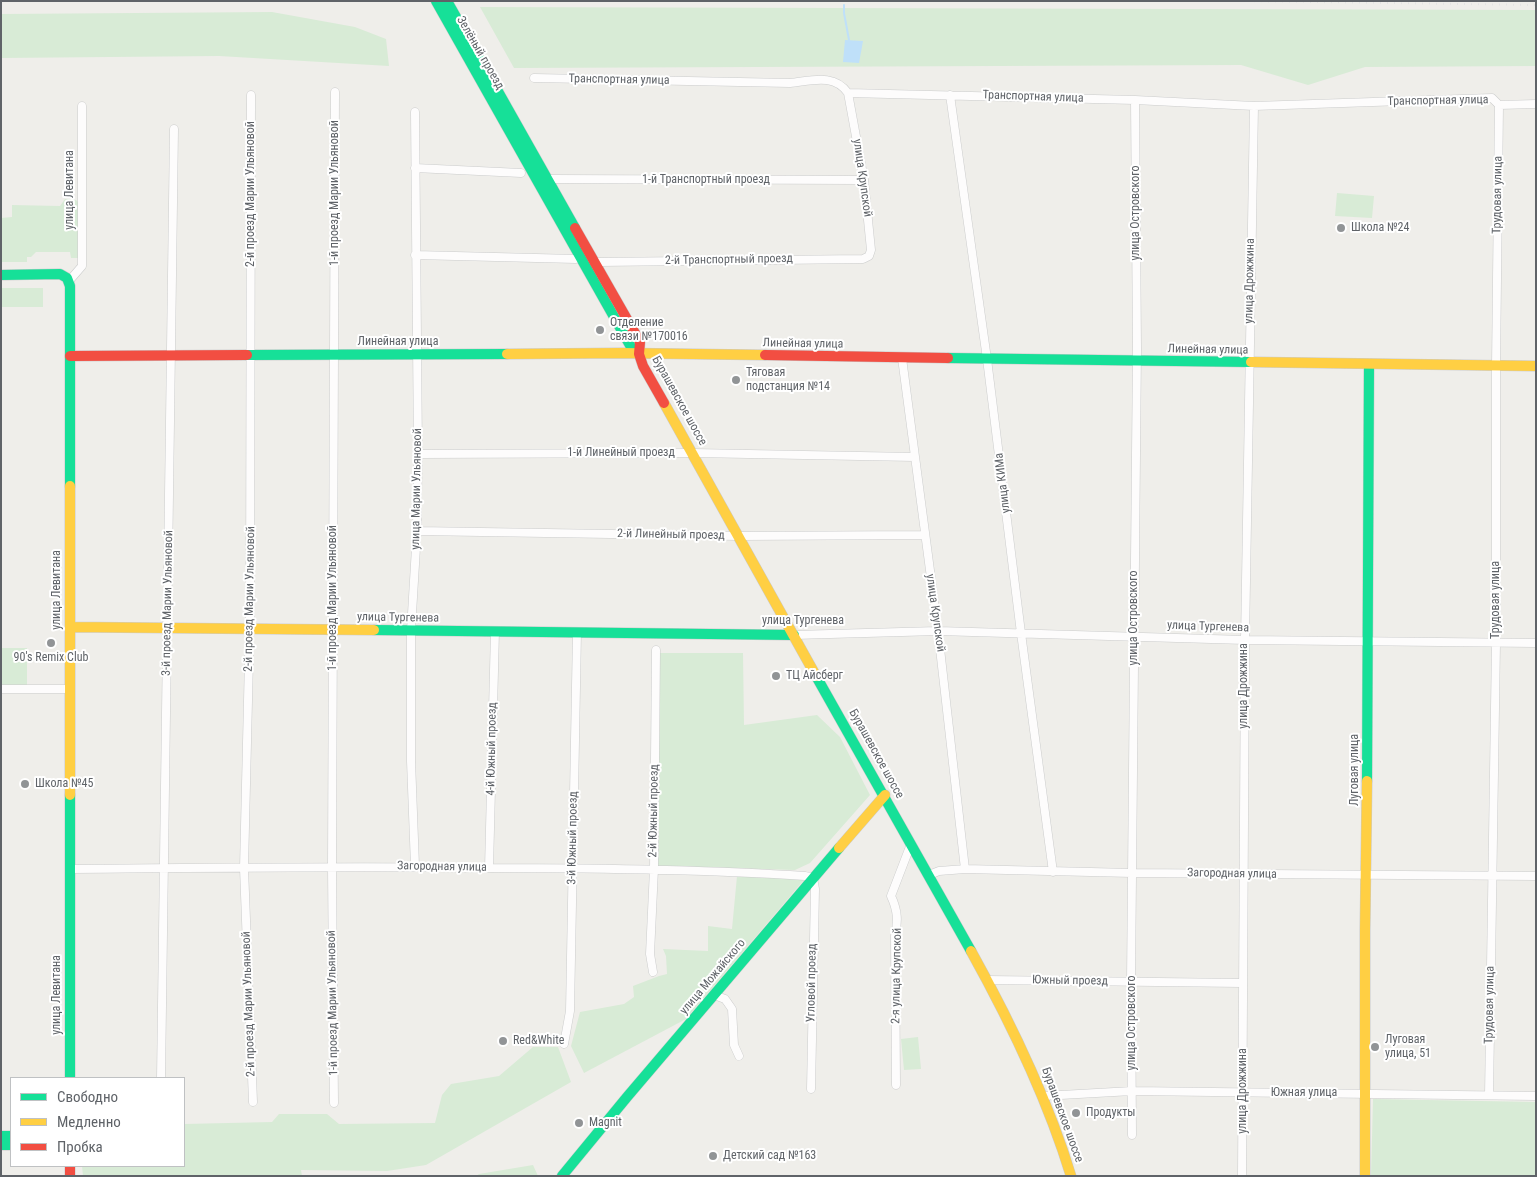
<!DOCTYPE html>
<html>
<head>
<meta charset="utf-8">
<style>
  body { margin:0 }
  #map { position:relative; width:1537px; height:1177px; overflow:hidden; background:#efeeea; font-family:"Roboto Condensed",sans-serif }
  canvas { display:block }
  .frame { position:absolute; inset:0; border:2px solid #5f6368; pointer-events:none }
  .legend { position:absolute; left:10px; top:1077px; width:175px; height:90px; box-sizing:border-box; background:#fff; border:1px solid #bfc1c3; margin:0; padding:6px 9px; list-style:none; font-size:15px; color:#5f6368 }
  .legend li { display:flex; align-items:center; gap:10px; height:25px }
  .legend b { width:25px; border:1px solid #bfc1c3 }
</style>
</head>
<body>
<div id="map">
<canvas width="1537" height="1177"></canvas>
<div class="frame"></div>
<ul class="legend">
<li><b style="height:6px;background:#16e098"></b>Свободно</li>
<li><b style="height:6px;background:#ffcf43"></b>Медленно</li>
<li><b style="height:6px;background:#f24e42"></b>Пробка</li>
</ul>
</div>
<script>
const c = document.querySelector('canvas').getContext('2d');
c.lineJoin = 'round';
function fillPath(path, color) {
  c.fillStyle = color;
  c.fill(path, 'evenodd');
}
function stroke(path, color, width, dash) {
  c.strokeStyle = color;
  c.lineWidth = width;
  c.lineCap = dash ? 'butt' : 'round';
  c.setLineDash(dash || []);
  c.stroke(path);
}
function label(font, color, halo, rows, align = 'center') {
  c.font = font + ' "Roboto Condensed",sans-serif';
  c.lineWidth = 4;
  c.setLineDash([]);
  c.textBaseline = 'middle';
  c.strokeStyle = halo;
  c.fillStyle = color;
  for (const [text, x, y, turn = 0] of rows) {
    c.save();
    c.translate(x, y);
    c.rotate((+turn || 0) * Math.PI / 180);
    c.textAlign = isNaN(turn) ? turn : align;
    if (halo) c.strokeText(text, 0, 0);
    c.fillText(text, 0, 0);
    c.restore();
  }
}
const green = new Path2D(`
  M480,7L1536,10V66L1365,67L1308,85L1241,65L514,68Z
  M272,12L355,27L386,39L389,66L219,56L1,58V14Z
  M1337,193L1374,196L1372,218L1335,216Z
  M65,199L76,200L79,203V258H71L70,252H36L31,257H27V262H1V218L12,217V205L60,206Z
  M1,288H43V307H1Z
  M1,648H27V691H1Z
  M658,653H743L744,725L817,715L840,737L870,795L810,863L795,870L657,866Z
  M737,876L803,879V881L686,1019L584,1073L571,1046L580,1012L624,1004L634,997L633,986L659,976L667,974L666,956L663,949L708,951V926L732,929Z
  M918,1037L921,1069L904,1070L901,1039Z
  M533,1047H558L571,1082L426,1165L387,1171L301,1170L302,1176H83L82,1166H184V1124L272,1122L279,1114H327L339,1124L435,1123L442,1095L451,1084L499,1076Z
  M1373,1099L1536,1102V1176H1371Z
  M533,1165L538,1176H476L479,1174Z`);
const water = new Path2D(`
  M845,40L863,41L859,63L843,62Z`);
const stream = new Path2D(`
  M844,5V13L849,40`);
const street = new Path2D(`
  M534,78L790,83C811,81 834,73 848,93L1135,100L1254,106L1492,98L1499,105L1536,104
  M251,95L250,617L244,868L253,1102
  M950,95L987,359L1021,633L1053,872
  M415,168L521,173
  M549,179L864,180
  M415,255L576,259L580,257
  M595,264L599,262L863,259L869,256L871,250L864,180L848,93
  M69,281L82,266V106
  M902,358L938,631L965,869
  M418,454L693,453L915,457
  M417,531L739,536L924,535
  M794,635L938,631L1245,640L1536,643
  M1,689H70
  M415,866L411,761V630L417,531L418,454L415,112
  M489,868L495,631
  M70,869C209,868 349,866 489,868C594,868 700,869 805,876L813,878L815,889L811,1089
  M929,875L939,871L965,869L1132,873L1536,876
  M653,972L650,954L654,869L656,650
  M987,980L1242,983
  M714,995L725,999L732,1009L734,1045L739,1056
  M564,1044L570,1011L577,632
  M161,1078L174,129
  M896,1085L895,936C898,921 898,911 891,896L911,844
  M1489,1095L1496,643V366L1499,105
  M1043,1096L1132,1091L1536,1096
  M334,1103L332,867L335,92
  M1132,1135L1131,981L1137,349L1135,100
  M1242,1176L1245,640L1254,106`);
const fast = new Path2D(`
  M436,1L631,347L639,354
  M447,1L575,228
  M1,275L60,274L67,278L70,286V486
  M247,355L507,354
  M948,358L1251,362
  M374,630L794,635
  M816,676L971,951
  M1367,781L1369,365
  M70,795V1078
  M1,1136H11
  M1,1145H11
  M562,1176L627,1097L839,848`);
const slow = new Path2D(`
  M507,354L621,353L765,355
  M1251,362L1536,366
  M664,403L816,676
  M70,486V795
  M70,627L374,630
  M839,848L885,795
  M971,951C1011,1023 1047,1097 1071,1176
  M1365,1176V930L1367,781`);
const jam = new Path2D(`
  M575,228L640,342L639,354L643,366L664,403
  M765,355L948,358
  M70,356L247,355
  M70,1166V1176`);
const rail = new Path2D(`
  M1240,1L1536,5`);
const markers = [
  [1341,228,5,"#919496"],
  [600,330,5,"#919496"],
  [736,380,5,"#919496"],
  [51,643,5,"#919496"],
  [776,676,5,"#919496"],
  [25,784,5,"#919496"],
  [503,1041,5,"#919496"],
  [1375,1047,5,"#919496"],
  [1076,1113,5,"#919496"],
  [579,1123,5,"#919496"],
  [713,1156,5,"#919496"]
];
const streetNames = [
  ["Зелёный проезд",480,53,60],
  ["Транспортная улица",619,80,1],
  ["Транспортная улица",1033,97,2],
  ["Транспортная улица",1438,101,-1],
  ["улица Крупской",862,178,82],
  ["1-й Транспортный проезд",706,180],
  ["улица Левитана",70,190,-90],
  ["1-й проезд Марии Ульяновой",335,193,-90],
  ["2-й проезд Марии Ульяновой",251,194,-90],
  ["Трудовая улица",1498,195,-89],
  ["улица Островского",1136,213,-90],
  ["2-й Транспортный проезд",729,260,-1],
  ["улица Дрожжина",1250,281,-89],
  ["Линейная улица",398,342],
  ["Линейная улица",803,344,1],
  ["Линейная улица",1208,350,1],
  ["Бурашевское шоссе",679,401,61],
  ["1-й Линейный проезд",621,453],
  ["улица КИМа",1003,483,-97],
  ["улица Марии Ульяновой",417,489,-89],
  ["2-й Линейный проезд",671,535,1],
  ["улица Левитана",57,590,-90],
  ["1-й проезд Марии Ульяновой",333,598,-90],
  ["2-й проезд Марии Ульяновой",250,599,-89],
  ["Трудовая улица",1496,600,-90],
  ["3-й проезд Марии Ульяновой",168,603,-89],
  ["улица Крупской",935,613,82],
  ["улица Тургенева",398,618,1],
  ["улица Островского",1134,618,-90],
  ["улица Тургенева",803,621],
  ["улица Тургенева",1208,627,2],
  ["улица Дрожжина",1244,686,-90],
  ["4-й Южный проезд",492,749,-89],
  ["Бурашевское шоссе",876,754,61],
  ["Луговая улица",1355,770,-90],
  ["2-й Южный проезд",654,811,-89],
  ["3-й Южный проезд",573,838,-89],
  ["Загородная улица",442,867,1],
  ["Загородная улица",1232,874,1],
  ["2-я улица Крупской",897,976,-89],
  ["улица Можайского",713,977,-50],
  ["Южный проезд",1070,981,1],
  ["Угловой проезд",812,983,-89],
  ["улица Левитана",57,995,-90],
  ["1-й проезд Марии Ульяновой",333,1003,-91],
  ["2-й проезд Марии Ульяновой",249,1004,-92],
  ["Трудовая улица",1490,1005,-89],
  ["улица Островского",1132,1023,-90],
  ["улица Дрожжина",1243,1091,-90],
  ["Южная улица",1304,1093],
  ["Бурашевское шоссе",1062,1115,70]
];
const poiNames = [
  ["Школа №24",1351,228],
  ["Отделение",610,323],
  ["связи №170016",610,337],
  ["Тяговая",746,373],
  ["подстанция №14",746,387],
  ["90's Remix Club",51,658,"center"],
  ["ТЦ Айсберг",786,676],
  ["Школа №45",35,784],
  ["Луговая",1385,1040],
  ["улица, 51",1385,1054],
  ["Red&White",513,1041],
  ["Продукты",1086,1113],
  ["Magnit",589,1123],
  ["Детский сад №163",723,1156]
];
fillPath(green, '#d8ebd6');
fillPath(water, '#bfe0f9');
stroke(stream, '#bfe0f9', 2);
stroke(street, '#cbcccc', 9);
stroke(fast, '#cacacb', 11);
stroke(slow, '#cacacb', 11);
stroke(jam, '#cacacb', 11);
stroke(street, '#fdfcfc', 8);
stroke(fast, '#16e098', 10);
stroke(slow, '#ffcf43', 10);
stroke(jam, '#f24e42', 10);
stroke(rail, '#e4e4e4', 2, [1, 6]);
for (const [x, y, r, color] of markers) {
  const dot = new Path2D();
  dot.arc(x, y, r, 0, 2 * Math.PI);
  c.fillStyle = color;
  c.fill(dot);
  stroke(dot, '#fff', 2);
}
label('12px', '#5f6368', '#fff', streetNames);
label('12px', '#5f6368', '#fff', poiNames, 'left');
</script>
</body>
</html>
